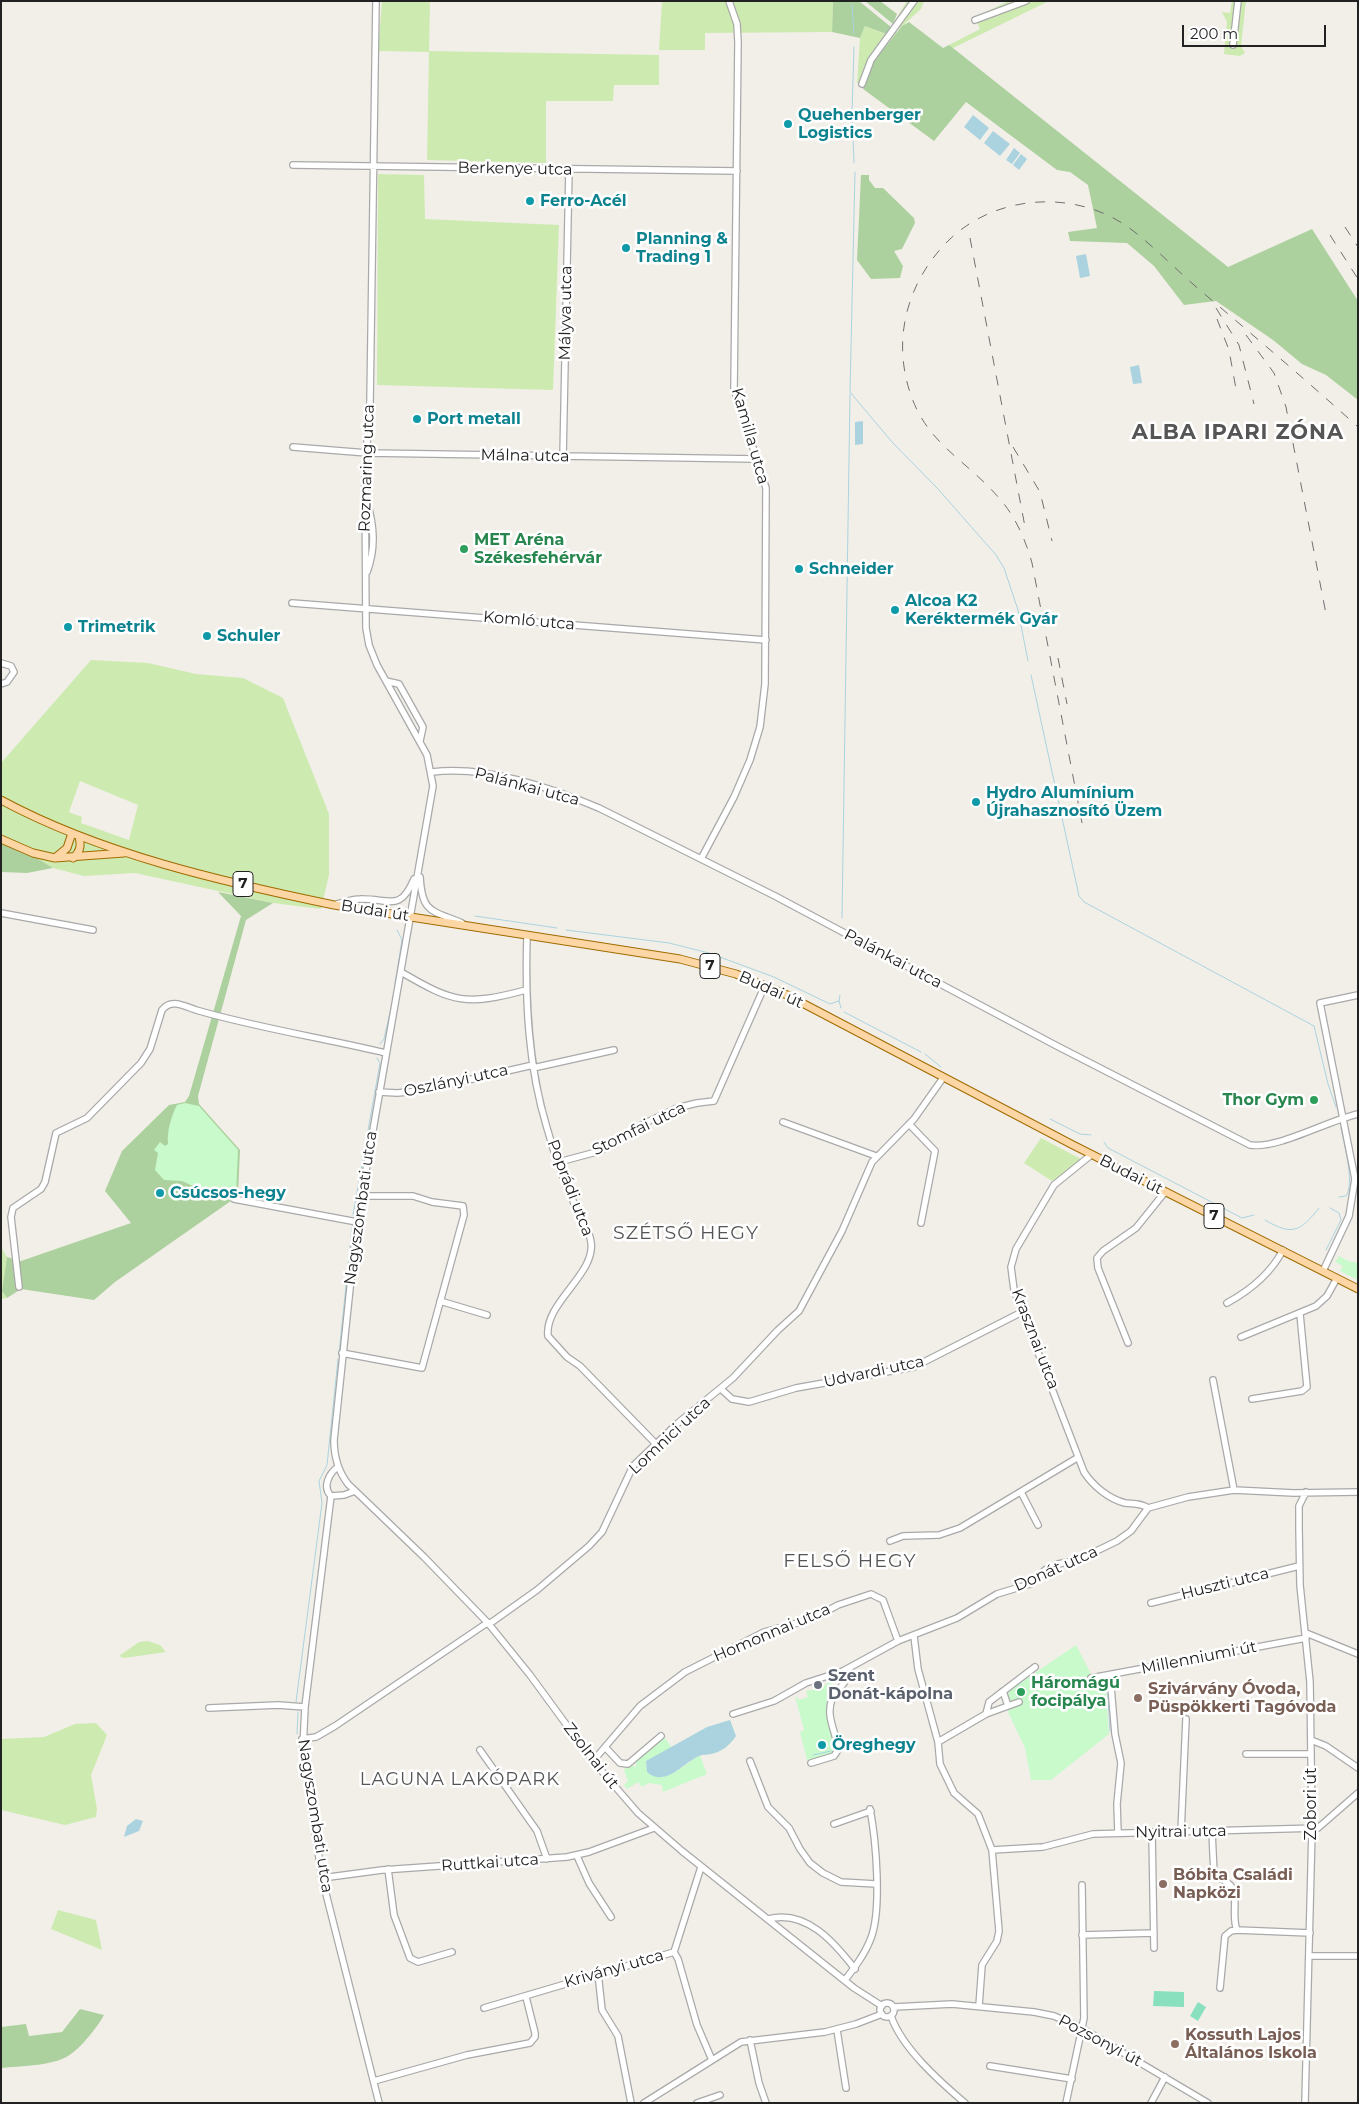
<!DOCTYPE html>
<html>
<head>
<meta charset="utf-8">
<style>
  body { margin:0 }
  #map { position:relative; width:1359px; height:2104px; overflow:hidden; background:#f2efe9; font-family:Montserrat,sans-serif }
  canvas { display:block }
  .frame { position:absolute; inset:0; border:2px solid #222; pointer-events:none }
  .scale { position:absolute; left:1182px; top:25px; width:144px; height:22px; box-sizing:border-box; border:2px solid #222; border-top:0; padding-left:6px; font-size:15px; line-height:18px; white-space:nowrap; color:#222; -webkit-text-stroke:4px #fff; paint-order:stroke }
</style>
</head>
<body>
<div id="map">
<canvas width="1359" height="2104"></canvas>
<div class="frame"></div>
<div class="scale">200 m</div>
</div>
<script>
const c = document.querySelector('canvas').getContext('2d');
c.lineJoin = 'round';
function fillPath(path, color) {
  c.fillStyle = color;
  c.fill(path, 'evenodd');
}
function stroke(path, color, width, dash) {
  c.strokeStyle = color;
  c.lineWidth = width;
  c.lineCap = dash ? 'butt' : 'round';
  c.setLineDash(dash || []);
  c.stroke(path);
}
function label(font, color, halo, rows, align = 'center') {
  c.font = font + ' Montserrat,sans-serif';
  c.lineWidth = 5;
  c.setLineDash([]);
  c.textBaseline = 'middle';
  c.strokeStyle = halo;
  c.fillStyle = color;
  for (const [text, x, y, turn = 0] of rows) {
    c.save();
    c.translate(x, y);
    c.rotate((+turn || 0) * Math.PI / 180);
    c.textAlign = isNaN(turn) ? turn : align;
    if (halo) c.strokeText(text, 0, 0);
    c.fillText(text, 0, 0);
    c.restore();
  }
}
const grass = new Path2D(`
  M382,1H430L429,51L659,55V85H614L613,101H546V163L427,160L429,52L378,51Z
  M662,1H833L832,32L705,33V50H659Z
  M907,1H924L921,9L899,29L893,24Z
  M1009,1H1049L953,48L949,45L980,29L975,17Z
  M1232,1H1246L1241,46L1245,53L1240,56L1224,54L1227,22L1222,12L1230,13Z
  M865,26L885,34L891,27L897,32L870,66L864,84L857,83L860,38Z
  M378,174L424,175L425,219L559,225L553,390L377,385Z
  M91,660L148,663L196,674L243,678L283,698L329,814V875L321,909L273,903L135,873L84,876L53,868L1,836V763ZM80,781L138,805L129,840L81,823L82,817L69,812Z
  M1041,1138L1081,1159L1082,1161L1052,1181L1024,1163Z
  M1,1247L7,1257L2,1291L7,1298L1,1299Z
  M148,1641L160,1645L166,1652L124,1658L119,1656L139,1642Z
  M96,1723L107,1735L91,1775L97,1809L96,1817L65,1825L1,1810V1739L44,1737L75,1724Z
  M58,1910L96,1920L102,1950L51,1929Z`);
const forest = new Path2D(`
  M833,1H859L891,27L886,34L865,26L860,38L832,32Z
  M865,1H880L897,14L893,24Z
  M909,22L943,48L949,45L953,48L1228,267L1312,229L1358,301V400L1326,375L1302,364L1273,340L1216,301L1184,305L1154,266L1127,243L1070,241L1068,232L1097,228L1088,185L1070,172L1057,170L966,102L934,141L863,89L870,66L902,26Z
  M861,175H869V180L875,188H883L914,218L915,223L902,249L894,251L903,266L900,278L871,279L857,260Z
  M1,836L53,868L27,873L1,872Z
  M218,892L273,903L246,920L198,1096L199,1104L240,1150L238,1196L115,1282L94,1300L21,1289L7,1298L2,1291L7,1257L21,1261L131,1223L105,1191L122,1151L169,1105L185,1102L189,1096L241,916Z
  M80,2009L104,2015C97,2028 80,2049 68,2056C52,2066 20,2066 1,2068V2027L26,2024L29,2036L62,2032Z`);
const park = new Path2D(`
  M185,1103L199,1106L238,1150L236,1195L225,1201L182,1181L164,1180L155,1170L158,1153L154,1150L160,1142L165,1146L168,1144C167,1130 171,1117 177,1105Z
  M1339,1256L1348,1261L1358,1263V1280L1340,1271L1343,1266L1335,1262Z
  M1076,1645L1094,1680L1105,1679L1109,1734L1051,1780H1031L1025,1748L1008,1712L1007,1692Z
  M829,1682L833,1684L827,1709L836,1749C830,1758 818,1759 807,1760L800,1732L804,1730L795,1696L799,1700L808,1697L806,1691L821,1688Z
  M665,1738L672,1748L646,1761L647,1772C664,1787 685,1764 700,1755L707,1774L663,1792L662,1785L648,1783L642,1787L638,1782L627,1789L624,1785L628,1781L624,1770L629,1764L636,1767V1760L656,1742Z`);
const pitch = new Path2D(`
  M1015 1692a6 6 0 1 1 12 0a6 6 0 1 1-12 0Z
  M1154,1991L1184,1992V2007L1153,2006Z
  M1198,2002L1206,2007L1198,2021L1190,2016Z`);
const water = new Path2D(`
  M973,115L989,128L980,140L964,127Z
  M993,131L1010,144L1000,156L984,143Z
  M1014,148L1020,153L1012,164L1006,160Z
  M1021,154L1027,159L1019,170L1013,165Z
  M1086,254L1090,276L1080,278L1076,256Z
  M1139,365L1142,383L1133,384L1130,367Z
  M863,421V444L855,445V422Z
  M730,1720L736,1736C730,1745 722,1752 711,1754C707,1755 703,1754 699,1756C683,1763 665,1788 647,1772L646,1761L707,1727Z
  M136,1819L143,1821L139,1831L124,1837L127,1826Z`);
const stream = new Path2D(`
  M852,4L854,34
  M854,47L852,113L854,163
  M855,172L850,392L892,442L938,489L996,555L1004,568L1018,610L1028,661
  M1031,675L1079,896L1084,902L1314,1026L1328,1084L1336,1107
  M475,916L557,928
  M842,918L850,394
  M566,930L669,943L709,953L774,977L830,1004L839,1001L840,995
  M395,984L402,940L397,930
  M839,1001L841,1008
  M844,1012L921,1052
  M380,1044L384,1039L392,1004
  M925,1054L941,1067
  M1050,1119L1080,1134L1091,1135
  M1104,1142L1108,1148L1242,1218L1254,1215
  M1339,1197L1346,1196C1355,1183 1344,1144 1341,1128
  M353,1215L380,1063L377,1058
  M1265,1220C1292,1236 1300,1232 1319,1208
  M1326,1250L1341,1220L1339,1213L1330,1208
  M339,1353L352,1228
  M1107,1683L1110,1731
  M296,1702L322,1503L319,1481L327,1465L338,1359
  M297,1734L298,1712
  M813,1755L831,1751`);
const minor = new Path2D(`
  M376,1L370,402L365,469L366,628L369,645L377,665L427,755L433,786L357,1222L334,1440C334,1457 338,1471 348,1484L424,1557L488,1623L530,1675L593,1761L638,1813L682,1851L854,1988L882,2006
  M975,20L1026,1
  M1233,45L1238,1
  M862,84L871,60L914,1
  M293,165L737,171
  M293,447L367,453L757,459
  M563,457L569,169
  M367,572C376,548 374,526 367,501
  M292,603L766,640
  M1,663L11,666L14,672L7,682L1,684
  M386,681L399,684L423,727L420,741
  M432,772C484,765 552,788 599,808L775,896L1055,1045L1250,1145C1279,1149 1326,1121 1358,1114
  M701,859L734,797L750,760L760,727L765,684L766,488L734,389L738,42L737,24L729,1
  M420,877C422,913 431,910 462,923
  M337,904C344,902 353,899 360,899C389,898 400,913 414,879
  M1,913L93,930
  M527,936C525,1000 528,1066 547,1128C554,1153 563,1180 574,1203C580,1216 589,1228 591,1242C596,1274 544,1303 548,1336L567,1357L580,1366L656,1444
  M401,972C454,1003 466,1006 526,990
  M533,1068L614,1050
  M379,1092L397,1093L420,1091L533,1065
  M783,1122L876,1156
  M909,1124L935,1151L921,1223
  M1091,1155L1054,1185L1016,1249L1011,1267L1014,1290L1084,1472C1093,1486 1109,1499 1125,1503C1134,1504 1141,1503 1148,1508
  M559,1162L600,1151L645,1123L677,1108L697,1103L714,1101L765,985
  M234,1199L357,1222
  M1323,1271L1349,1216L1355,1179L1320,1003L1358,995
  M19,1287L11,1217L13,1208L41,1189L45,1182L56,1133L87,1118L141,1063L150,1049L162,1010C171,998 184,1006 196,1010C258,1028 323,1038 386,1053
  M440,1301L487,1315
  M1227,1303C1249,1291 1271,1273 1283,1250
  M1241,1337L1316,1306L1327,1296L1337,1278
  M1128,1343L1098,1268L1097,1258L1103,1251L1136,1228L1165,1192
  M342,1353L422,1368L464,1215L463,1206L432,1202L413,1196H361
  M1213,1380L1234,1490
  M721,1389L732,1399L749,1402L796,1388L914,1367L1022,1312
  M1252,1399L1302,1391L1307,1387L1300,1314
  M338,1467C329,1473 322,1487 331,1496L305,1707L303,1748L322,1878L379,2103
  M1021,1492L1038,1525
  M331,1496L344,1495L355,1491
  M890,1541L903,1536L939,1535L960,1528L1077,1458
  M1151,1603L1299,1566
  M1306,1633L1358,1654
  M914,1636L918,1669L938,1742L940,1764L954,1793L978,1814L992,1850L999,1931L997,1941L982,1965L979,2006
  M1110,1675L1115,1734L1121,1763L1117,1804L1118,1833
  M1091,1678L1306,1638
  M1003,1691L1008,1706
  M209,1708L278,1705L305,1707
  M733,1714L774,1701L806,1683L843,1671L898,1641L957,1618L997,1594L1030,1584L1045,1570L1058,1564L1078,1560L1117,1541L1131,1531L1148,1508L1188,1497L1234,1490L1294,1493L1358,1492
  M986,1714L989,1702L1035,1667
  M302,1739L316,1737L335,1726L484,1625L492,1622L537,1590L589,1546L602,1532L633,1466L678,1423L733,1378L778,1330L799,1311L842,1231L872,1162L914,1119L943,1078
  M1311,1740L1326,1746L1358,1768
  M938,1742L986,1714L1019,1702
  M605,1747L620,1763L628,1764L661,1736
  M480,1750L537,1831L547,1859
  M1246,1754H1311
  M593,1761L640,1706L685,1672L764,1632L812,1619L838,1605L871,1594L883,1600L898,1641
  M750,1761L768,1807L789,1828L800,1849L810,1863L823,1873L841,1882L876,1884
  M811,1763L834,1756L838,1750C837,1733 825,1717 832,1699C834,1693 840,1689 844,1683L843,1671
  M834,1824L871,1811
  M1152,1832L1154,1948
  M1181,1832L1186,1719
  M1212,1832L1214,1874C1219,1879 1226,1880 1231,1886C1239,1897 1231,1917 1237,1930L1310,1933
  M992,1850L1043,1847L1093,1834L1318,1828L1358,1793
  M577,1856L589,1883L611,1917
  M388,1869L394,1915L410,1958L418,1962L452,1952
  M322,1878L382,1870L567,1857L589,1852L654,1828
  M768,1919C806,1909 834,1942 855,1969
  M1082,1935L1154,1933
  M674,1952L678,1959L697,2025L712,2060
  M1311,1956H1358
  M598,1973L602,2010L618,2036L631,2103
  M845,1980C855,1967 865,1954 871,1938C882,1909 876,1840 870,1809
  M1220,1988L1225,1936L1231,1931L1237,1930
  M880 2010a7 7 0 1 1 14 0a7 7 0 1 1-14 0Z
  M894,2007L952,2004L1034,2012L1054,2016L1083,2029L1208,2103
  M484,2008L674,1952L701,1867
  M891,2016C902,2048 939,2081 965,2103
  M837,2030L846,2088
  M750,2040L759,2083L766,2103
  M990,2066L1072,2079
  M374,2081L467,2055L530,2043L535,2037V2033L526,1997
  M644,2103L741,2042L825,2032L856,2024L882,2014
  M697,2103L720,2095
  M1066,2103L1084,2018L1082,1885
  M1151,2103L1165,2077
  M1305,2103L1312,1829L1310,1682L1300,1585L1299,1527V1506L1306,1492`);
const major = new Path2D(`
  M1,800C101,854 223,882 334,905L680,959L736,974L787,995L1071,1144L1358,1289
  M1,839L33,853L55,858L124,853
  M55,858L67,848L72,833
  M73,858C81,851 81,845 79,836`);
const rail = new Path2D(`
  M1345,227L1358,247
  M1330,235L1358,279
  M970,238L1026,532
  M1216,308L1239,345L1254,404
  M1217,319L1229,350L1236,389
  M1246,335L1274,373L1286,407L1327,619
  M1013,447L1040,492L1052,541
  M1058,658L1067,704
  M1082,823L1032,563C1026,542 1018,522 1004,504C965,455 919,445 905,373C896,326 912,278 946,243C992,195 1073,188 1128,227C1154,246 1176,270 1201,291C1254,336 1306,380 1358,427`);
const markers = [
  [788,124,5,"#0f9aa8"],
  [530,201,5,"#0f9aa8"],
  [626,248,5,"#0f9aa8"],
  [417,419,5,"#0f9aa8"],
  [464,549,5,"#2e9e5b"],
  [799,569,5,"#0f9aa8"],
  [895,610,5,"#0f9aa8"],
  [68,627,5,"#0f9aa8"],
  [207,636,5,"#0f9aa8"],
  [976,802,5,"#0f9aa8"],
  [1314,1100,5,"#2e9e5b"],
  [160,1193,5,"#0f9aa8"],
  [818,1685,5,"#6b7280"],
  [1021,1692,5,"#2e9e5b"],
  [1138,1698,5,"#8d6e63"],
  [822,1745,5,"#0f9aa8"],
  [1163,1884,5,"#8d6e63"],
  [1175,2044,5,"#8d6e63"]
];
const shields = [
  [243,884,20],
  [710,966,20],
  [1214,1216,20]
];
const shieldNames = [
  ["7",243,884],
  ["7",710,966],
  ["7",1214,1216]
];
const cultureNames = [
  ["Quehenberger",798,115],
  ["Logistics",798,133],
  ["Ferro-Acél",540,201],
  ["Planning &",636,239],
  ["Trading 1",636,257],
  ["Port metall",427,419],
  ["Schneider",809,569],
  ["Alcoa K2",905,601],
  ["Keréktermék Gyár",905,619],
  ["Trimetrik",78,627],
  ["Schuler",217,636],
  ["Hydro Alumínium",986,793],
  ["Újrahasznosító Üzem",986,811],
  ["Csúcsos-hegy",170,1193],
  ["Öreghegy",832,1745]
];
const streetNames = [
  ["Berkenye utca",515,169,1],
  ["Mályva utca",566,313,-89],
  ["Kamilla utca",750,436,74],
  ["Málna utca",525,456,1],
  ["Rozmaring utca",367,468,-88],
  ["Komló utca",529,621,5],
  ["Palánkai utca",527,787,15],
  ["Budai út",375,911,9],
  ["Palánkai utca",893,959,28],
  ["Budai út",771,990,24],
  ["Oszlányi utca",456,1081,-12],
  ["Stomfai utca",639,1129,-26],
  ["Budai út",1131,1175,27],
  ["Poprádi utca",570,1188,69],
  ["Nagyszombati utca",361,1208,-82],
  ["Krasznai utca",1035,1339,69],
  ["Udvardi utca",874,1372,-12],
  ["Lomnici utca",670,1436,-43],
  ["Donát utca",1056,1569,-24],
  ["Huszti utca",1225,1584,-14],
  ["Homonnai utca",772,1633,-23],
  ["Millenniumi út",1199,1658,-11],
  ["Zsolnai út",591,1756,52],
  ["Zobori út",1311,1804,-90],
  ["Nagyszombati utca",315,1816,81],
  ["Nyitrai utca",1181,1832,-1],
  ["Ruttkai utca",490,1863,-4],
  ["Kriványi utca",614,1969,-16],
  ["Pozsonyi út",1100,2041,28]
];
const leisureNames = [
  ["MET Aréna",474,540],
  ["Székesfehérvár",474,558],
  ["Thor Gym",1304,1100,"right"],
  ["Háromágú",1031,1683],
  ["focipálya",1031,1701]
];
const worshipNames = [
  ["Szent",828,1676],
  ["Donát-kápolna",828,1694]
];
const educationNames = [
  ["Szivárvány Óvoda,",1148,1689],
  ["Püspökkerti Tagóvoda",1148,1707],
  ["Bóbita Családi",1173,1875],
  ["Napközi",1173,1893],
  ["Kossuth Lajos",1185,2035],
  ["Általános Iskola",1185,2053]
];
const neighbourhoodNames = [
  ["LAGUNA LAKÓPARK",460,1780]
];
const quarterNames = [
  ["SZÉTSŐ HEGY",686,1233],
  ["FELSŐ HEGY",850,1561]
];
const districtNames = [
  ["ALBA IPARI ZÓNA",1238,433]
];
fillPath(grass, '#cdebb0');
fillPath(forest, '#add19e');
fillPath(park, '#c8facc');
fillPath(pitch, '#88e0be');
fillPath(water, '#aad3df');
stroke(stream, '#aad3df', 1);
stroke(minor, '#a9a9a9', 8);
stroke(major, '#a06b00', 9);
stroke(minor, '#fff', 5.5);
stroke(major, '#fcd6a4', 7);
stroke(rail, '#707070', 1, [10, 10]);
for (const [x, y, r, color] of markers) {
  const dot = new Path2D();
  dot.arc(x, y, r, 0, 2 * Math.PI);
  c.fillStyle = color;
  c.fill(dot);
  stroke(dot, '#fff', 2);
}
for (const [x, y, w] of shields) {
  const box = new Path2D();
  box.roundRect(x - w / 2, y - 12.5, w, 25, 4);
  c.fillStyle = '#fff';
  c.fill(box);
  stroke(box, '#222', 1);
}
label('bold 15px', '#222', null, shieldNames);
label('bold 16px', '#0d838f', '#fff', cultureNames, 'left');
label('16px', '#222', '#fff', streetNames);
label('bold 16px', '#27864d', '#fff', leisureNames, 'left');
label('bold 16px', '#5b616d', '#fff', worshipNames, 'left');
label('bold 16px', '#785e54', '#fff', educationNames, 'left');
c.letterSpacing = '1px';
label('18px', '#555', '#fff', neighbourhoodNames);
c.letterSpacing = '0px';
c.letterSpacing = '1px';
label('19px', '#555', '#fff', quarterNames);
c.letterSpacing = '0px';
c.letterSpacing = '1px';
label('bold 21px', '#555', '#fff', districtNames);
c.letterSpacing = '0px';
</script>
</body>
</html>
